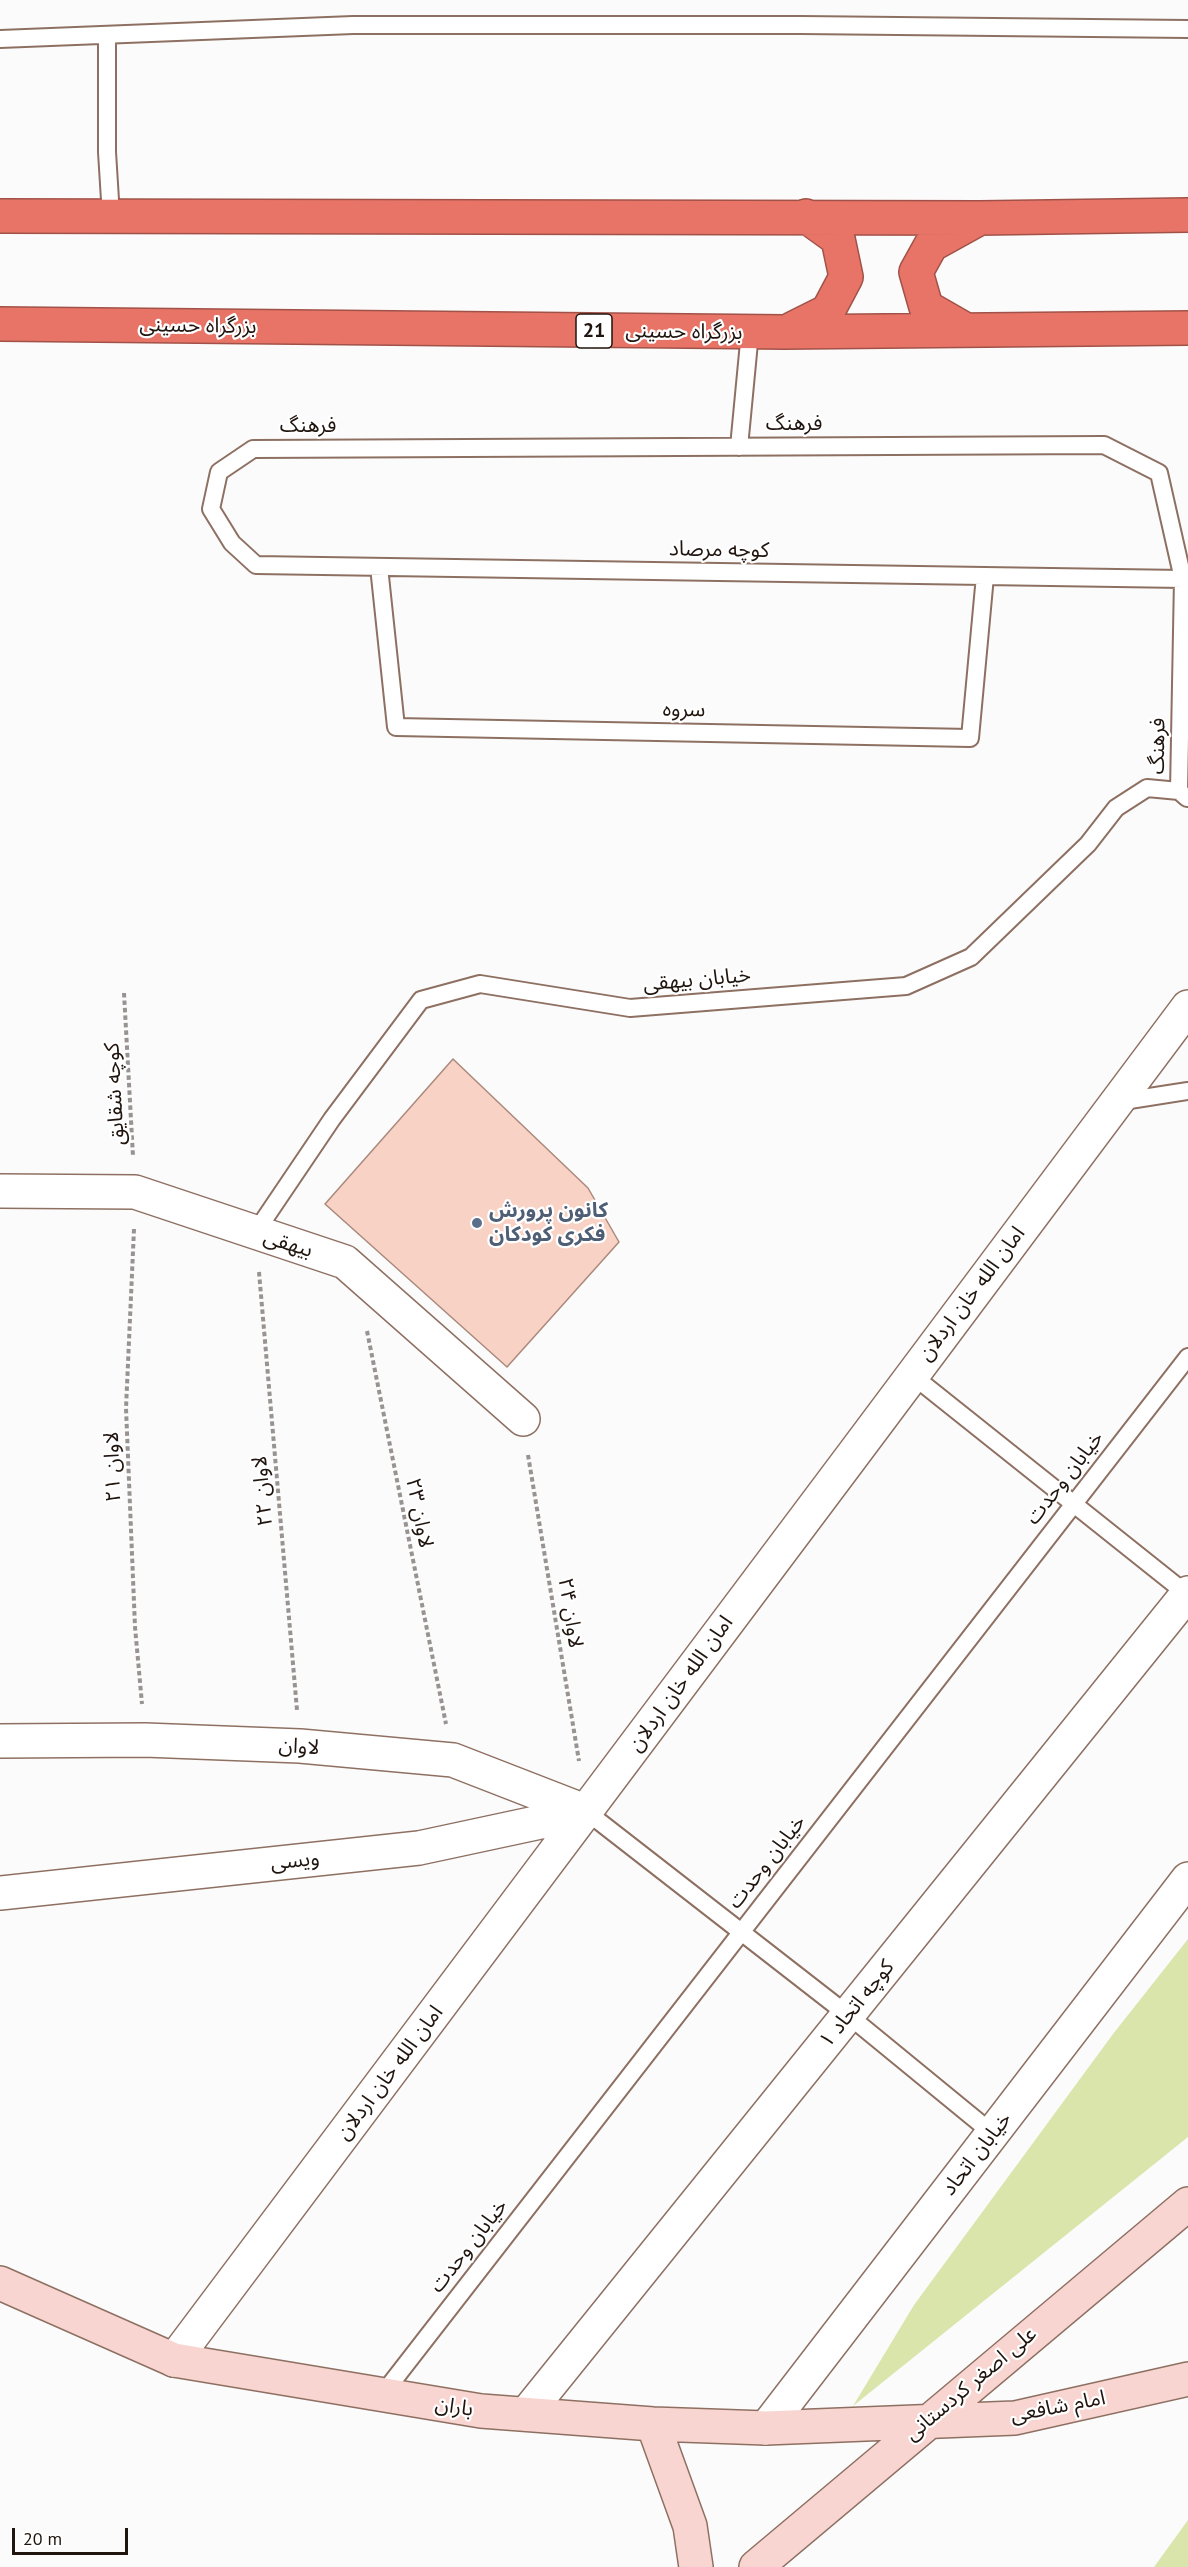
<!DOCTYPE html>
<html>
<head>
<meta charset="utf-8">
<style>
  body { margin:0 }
  #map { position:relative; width:1188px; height:2567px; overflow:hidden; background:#fbfbfb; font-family:"PT Sans",sans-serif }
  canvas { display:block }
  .scale { position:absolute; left:12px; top:2528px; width:116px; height:27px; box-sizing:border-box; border:3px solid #1f140e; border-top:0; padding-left:8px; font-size:18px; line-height:21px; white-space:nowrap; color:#1f140e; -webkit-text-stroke:4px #fff; paint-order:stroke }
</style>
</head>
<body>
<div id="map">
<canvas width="1188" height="2567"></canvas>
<div class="scale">20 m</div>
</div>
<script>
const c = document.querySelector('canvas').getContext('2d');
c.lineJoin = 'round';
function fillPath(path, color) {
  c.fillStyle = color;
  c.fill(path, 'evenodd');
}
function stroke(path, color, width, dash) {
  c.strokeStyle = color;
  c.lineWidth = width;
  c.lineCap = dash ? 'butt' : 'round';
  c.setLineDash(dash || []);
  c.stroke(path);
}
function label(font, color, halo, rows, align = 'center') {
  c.font = font + ' "PT Sans","Noto Sans Arabic",sans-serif';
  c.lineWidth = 4.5;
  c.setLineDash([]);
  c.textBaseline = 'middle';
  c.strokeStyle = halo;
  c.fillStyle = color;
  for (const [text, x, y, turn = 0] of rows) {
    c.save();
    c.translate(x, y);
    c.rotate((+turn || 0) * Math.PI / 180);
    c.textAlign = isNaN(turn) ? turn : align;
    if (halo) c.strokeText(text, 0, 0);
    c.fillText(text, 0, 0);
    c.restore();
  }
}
const green = new Path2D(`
  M1188,1939V2137L853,2406L914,2305L1113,2034Z
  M1188,2520V2567H1154Z`);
const building = new Path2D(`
  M453,1059L588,1188L619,1242L507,1367L325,1204Z`);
const path = new Path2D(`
  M124,993L133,1156
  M134,1229L126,1408L135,1627L142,1704
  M259,1272L297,1710
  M367,1331L446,1724
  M528,1455L579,1761`);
const lane = new Path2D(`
  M107,35V152L111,216
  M0,39L353,25H801L1188,29
  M739,447L750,332
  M379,567L396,727L970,738L985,576
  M1179,791L1183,579L1159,473L1104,445L253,449L219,472L211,509L232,543L256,565L1183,579
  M1117,1102L1188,1091
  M255,1233L332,1119L421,1000L480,984L630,1008L906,986L971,957L1088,844L1116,808L1147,788L1179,791L1187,798
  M912,1375L1188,1595
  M587,1812L848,2015L992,2133
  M382,2395L1188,1357`);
const street = new Path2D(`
  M0,1191L135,1192L345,1262L523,1419
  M0,1741L145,1740L300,1746L453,1760L587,1812
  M0,1893L419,1848L587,1812
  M174,2360C514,1910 850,1458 1188,1007
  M526,2414L1188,1593
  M766,2428L1188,1879`);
const secondary = new Path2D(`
  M0,2283L174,2360L481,2411L653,2424L766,2428L1015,2418L1188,2379
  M653,2424L690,2526L696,2567
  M756,2567L1188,2204`);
const highway = new Path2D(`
  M0,216L980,218L1188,215
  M0,324L785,332L1188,328
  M792,329L828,311L846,277L838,239L806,216
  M966,330L926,307L916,272L931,245L978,219`);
const markers = [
  [477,1223,6,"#5c6f8a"]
];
const shields = [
  [594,331,36]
];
const shieldNames = [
  ["21",594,331]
];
const streetNames = [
  ["بزرگراه حسینی",198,326,1],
  ["بزرگراه حسینی",684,332,1],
  ["فرهنگ",794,424],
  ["فرهنگ",308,426],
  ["کوچه مرصاد",719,550,1],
  ["سروه",684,710,1],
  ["فرهنگ",1158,746,-89],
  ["خیابان بیهقی",697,980,-5],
  ["کوچه شقایق",115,1094,-93],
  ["بیهقی",288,1244,17],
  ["امان الله خان اردلان",972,1294,-53],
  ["لاوان ۲۱",113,1467,-92],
  ["خیابان وحدت",1065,1478,-52],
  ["لاوان ۲۲",263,1491,-95],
  ["لاوان ۲۳",419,1513,79],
  ["لاوان ۲۴",570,1613,81],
  ["امان الله خان اردلان",681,1684,-54],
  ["لاوان",299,1747,4],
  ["ویسی",295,1861,-6],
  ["خیابان وحدت",767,1862,-52],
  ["کوچه اتحاد ۱",857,2004,-51],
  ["امان الله خان اردلان",390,2073,-53],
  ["خیابان اتحاد",977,2154,-52],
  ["خیابان وحدت",469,2246,-52],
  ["علی اصغر کردستانی",971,2384,-40],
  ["باران",454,2407,9],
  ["امام شافعی",1058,2407,-11]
];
const serviceNames = [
  ["کانون پرورش",489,1211],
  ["فکری کودکان",489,1235]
];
fillPath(green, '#d9e5ab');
fillPath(building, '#f8d2c4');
stroke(building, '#aa897d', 1.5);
stroke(lane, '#8e7062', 20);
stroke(street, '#8e7062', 36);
stroke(secondary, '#8e7062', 36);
stroke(highway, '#a15248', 36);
stroke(path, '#989390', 4, [4.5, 3]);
stroke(lane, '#fff', 16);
stroke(street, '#fff', 33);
stroke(secondary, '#f8d5d1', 33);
stroke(highway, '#e77467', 33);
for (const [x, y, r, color] of markers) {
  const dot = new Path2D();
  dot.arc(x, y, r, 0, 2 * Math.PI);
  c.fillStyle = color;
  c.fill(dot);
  stroke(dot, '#fff', 2);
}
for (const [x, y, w] of shields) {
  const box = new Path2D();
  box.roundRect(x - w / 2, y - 17, w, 34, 4.5);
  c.fillStyle = '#fff';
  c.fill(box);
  stroke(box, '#1f140e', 1.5);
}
label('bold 20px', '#1f140e', null, shieldNames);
label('21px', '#1f140e', '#fff', streetNames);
label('bold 21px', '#4e5e75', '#fff', serviceNames, 'left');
</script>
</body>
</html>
